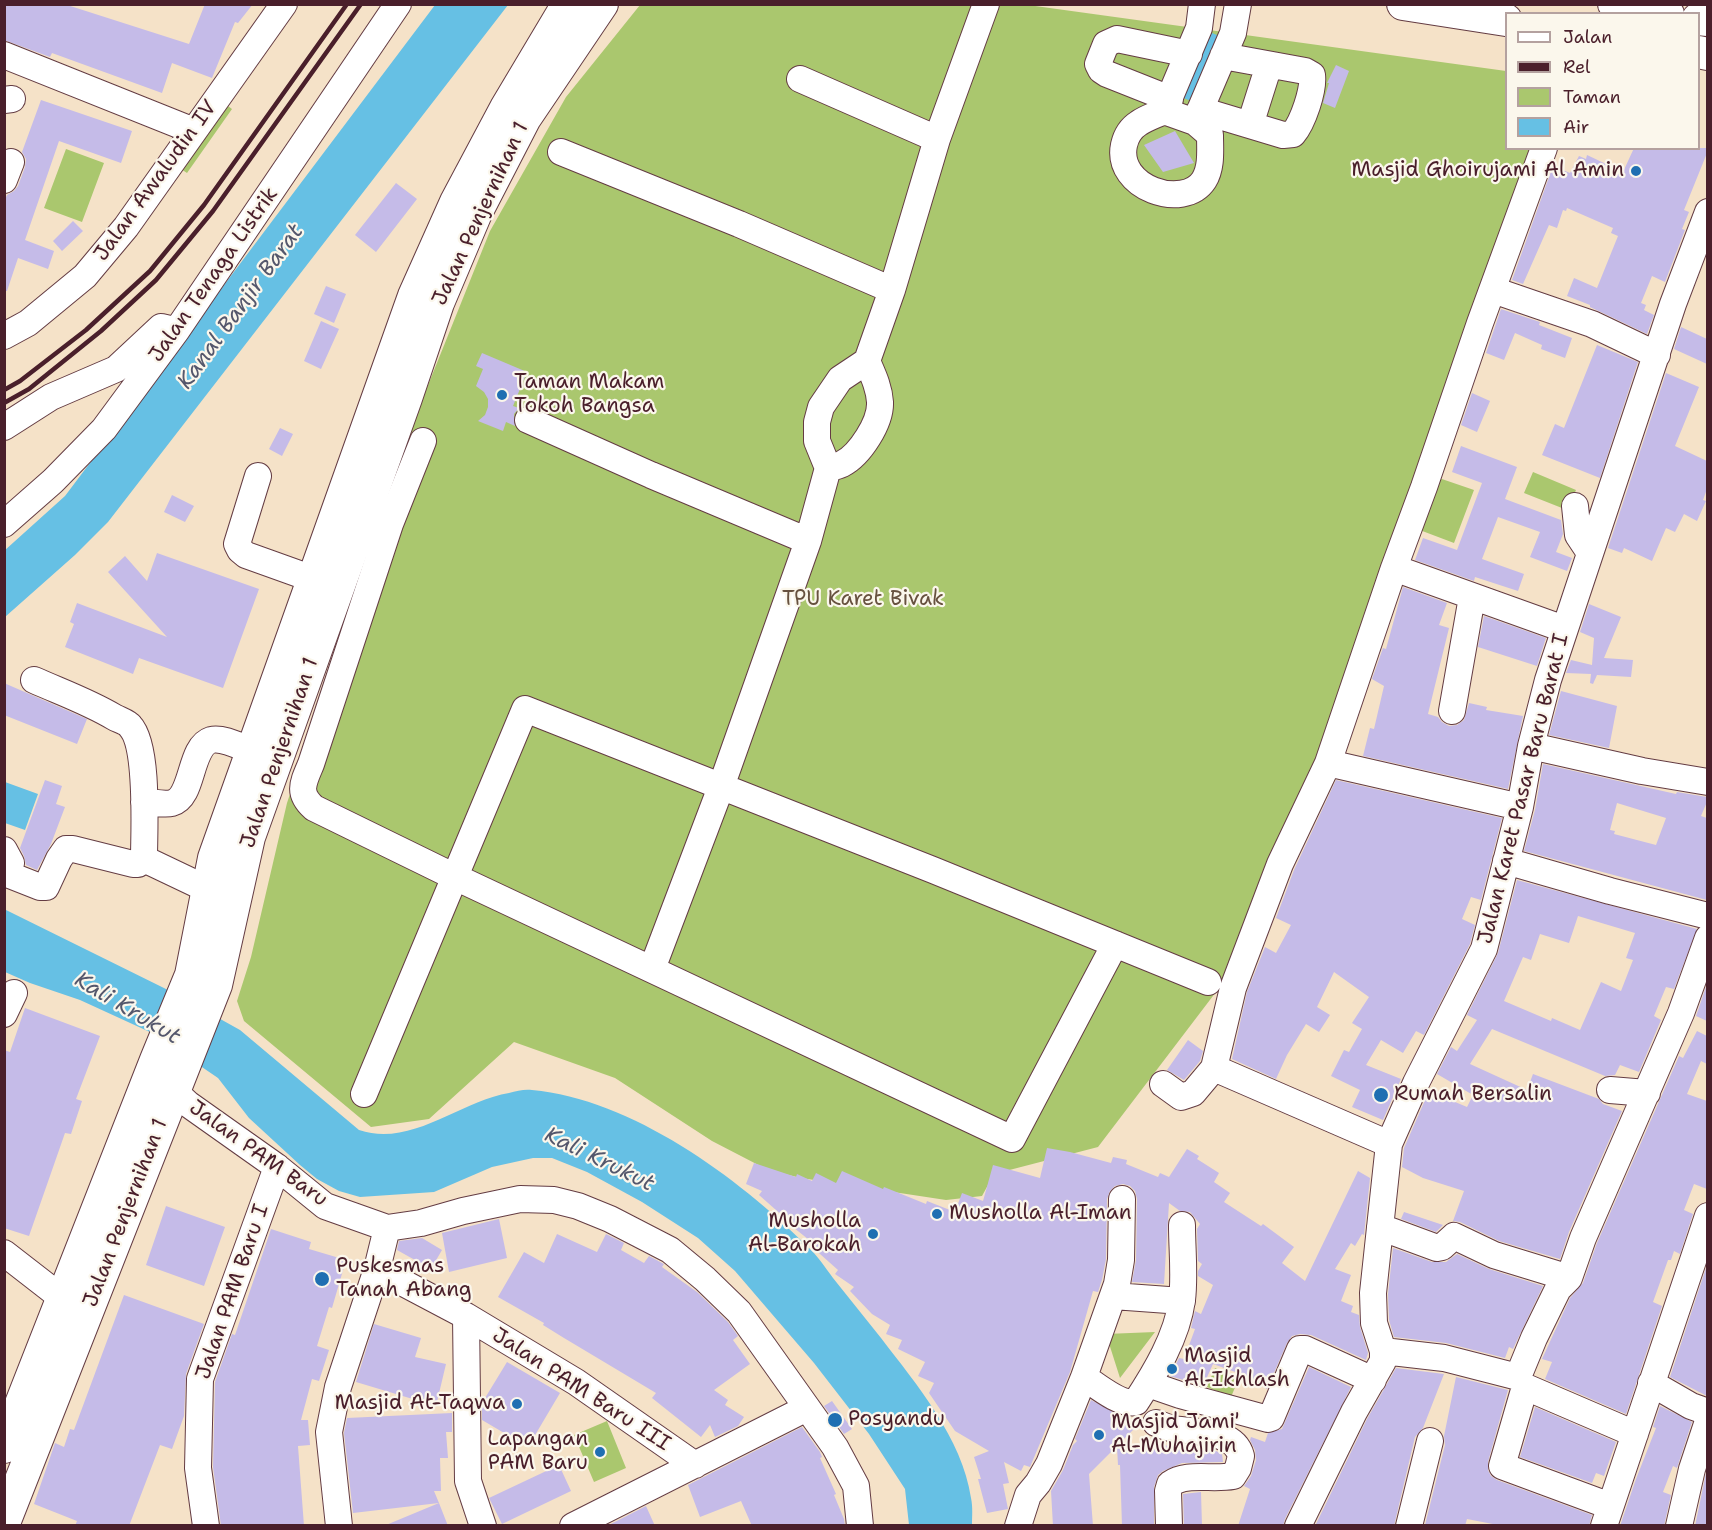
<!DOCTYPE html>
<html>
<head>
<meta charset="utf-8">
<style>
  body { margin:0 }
  #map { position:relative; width:1712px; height:1530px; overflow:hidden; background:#f5e2c8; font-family:"Shantell Sans",sans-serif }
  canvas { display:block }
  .frame { position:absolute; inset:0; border:6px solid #4a1f2b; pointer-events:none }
  .legend { position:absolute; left:1505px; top:12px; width:195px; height:138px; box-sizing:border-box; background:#fbf7ec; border:2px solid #b4a19f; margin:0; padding:8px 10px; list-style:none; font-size:18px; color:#4a1f2b }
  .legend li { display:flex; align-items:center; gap:12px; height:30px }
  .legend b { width:30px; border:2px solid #b4a19f }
</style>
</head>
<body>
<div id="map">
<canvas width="1712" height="1530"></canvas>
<div class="frame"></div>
<ul class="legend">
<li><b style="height:8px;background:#fff"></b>Jalan</li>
<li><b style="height:8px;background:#4a1f2b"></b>Rel</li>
<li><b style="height:16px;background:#aac76e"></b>Taman</li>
<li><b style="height:16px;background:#66c0e4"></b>Air</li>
</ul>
</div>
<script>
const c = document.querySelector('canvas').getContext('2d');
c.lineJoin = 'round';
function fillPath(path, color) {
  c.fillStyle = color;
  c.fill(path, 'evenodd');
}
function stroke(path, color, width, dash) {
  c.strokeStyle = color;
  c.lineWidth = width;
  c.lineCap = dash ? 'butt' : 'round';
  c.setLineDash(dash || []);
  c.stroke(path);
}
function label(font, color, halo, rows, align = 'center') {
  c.font = font + ' "Shantell Sans",sans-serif';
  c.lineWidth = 4.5;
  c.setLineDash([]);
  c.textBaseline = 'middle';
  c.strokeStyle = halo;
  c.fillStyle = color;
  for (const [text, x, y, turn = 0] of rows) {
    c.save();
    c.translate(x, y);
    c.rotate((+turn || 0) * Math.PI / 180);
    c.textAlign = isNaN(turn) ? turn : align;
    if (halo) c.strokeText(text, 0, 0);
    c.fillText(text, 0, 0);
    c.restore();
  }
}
const green = new Path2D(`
  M640,5H1028L1506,71V148L1540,149L1315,769L1240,952L1219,988L1098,1147L994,1174L982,1196L946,1200L801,1178L768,1170L712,1141L615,1078L514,1042L429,1119L371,1127L244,1021L237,1001L251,957L287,803L414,420L490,231L566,97Z
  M220,100L232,109L187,173L175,165Z
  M66,149L104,163L82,222L44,208Z
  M1533,472L1576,490L1567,510L1524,493Z
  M1436,477L1474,490L1454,543L1417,529Z
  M1155,1332L1120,1378L1106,1334Z
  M1215,1368L1239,1378L1231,1397L1207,1387Z
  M607,1421L626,1468L594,1482L574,1435Z`);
const water = new Path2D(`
  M435,5H508L108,522L75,555L5,617L4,551L65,496Z
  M1207,31L1222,37L1196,103L1181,97Z
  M5,782L38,794L25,830L5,823Z
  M4,909L170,991L240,1030L359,1130C411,1148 460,1101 509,1093C517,1091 524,1089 532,1090C631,1099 738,1177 807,1246C817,1255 825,1267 833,1278C849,1298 865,1318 881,1338C917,1385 962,1438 971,1498C973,1507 972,1517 972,1525H909L905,1489L869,1434L814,1363L735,1271L698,1238L642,1202L587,1172L552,1158H533L492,1167L434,1192L360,1197L339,1191L317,1179L300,1165L249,1118L218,1078L152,1033L80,1000L30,983L5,972Z`);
const building = new Path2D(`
  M4,4H64L189,44L205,4H253L238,23L235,22L212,78L172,63L162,93L52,53L50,57L4,40Z
  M1336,65L1349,71L1335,108L1323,103L1329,83H1327Z
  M41,100L132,131L121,163L59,141L25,240L54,251L48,269L18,258L7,291H4V202L7,195L14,191L18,186L25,167L26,159L22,152Z
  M1175,131L1194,163L1163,172L1144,145Z
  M1634,148H1707V153L1684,210L1689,212L1682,229L1685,230L1665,282L1652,276L1641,303L1646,305L1644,310L1654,315L1647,334L1590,307V305L1567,296L1574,278L1597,288L1618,236L1611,233L1613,228L1567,208L1566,211L1563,210L1557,228L1549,225L1523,284L1512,280L1553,166L1570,173L1579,156L1586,159L1587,155L1623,172Z
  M396,183L417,199L376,252L355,235Z
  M73,221L83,231L62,251L53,241Z
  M326,286L346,294L334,323L314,314Z
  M1501,309L1540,322L1539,325L1572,338L1565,358L1541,349L1542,345L1515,333L1504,360L1486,353Z
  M321,321L339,329L321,369L304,361Z
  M1681,327L1707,339V364L1674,349Z
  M1597,345L1638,362L1600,478L1542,455L1555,424L1564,428Z
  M482,353L527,372L513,406L519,408L514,414L515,426L506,422L503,431L478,421L485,415L488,407V399L484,392L476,386L483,369L476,366Z
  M1666,373L1699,387L1675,446L1707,461V489L1703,500L1706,501L1697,521L1684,514L1675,532L1666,528L1652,561L1624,548L1622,553L1608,548Z
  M1472,393L1490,401L1477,432L1461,425Z
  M280,428L293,434L282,456L269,449Z
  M1461,446L1517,467L1505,499L1561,520L1563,534L1556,552L1572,558L1567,571L1530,557L1540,532L1498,517L1482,559L1524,574L1518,591L1475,577L1474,581L1415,560L1423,538L1457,550L1482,483L1452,472Z
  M172,495L194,506L185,522L164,512Z
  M157,553L259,589L223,688L139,658L133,674L65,647L74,624L70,622L77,603L167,637L108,572L125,556L147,581Z
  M1403,587L1447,603L1439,625L1449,628L1428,714L1438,717L1442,722L1449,726L1457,725L1464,720L1469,703L1487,707L1486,710L1523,716L1508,789L1363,756L1370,728L1374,729L1384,686L1372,679L1383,648L1386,649Z
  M1589,604L1621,617L1604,658L1633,660L1631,677L1597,675L1593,684L1590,683L1591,674L1566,673L1571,660L1592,665L1594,638L1580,632Z
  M1484,616L1546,638L1537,666L1478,647Z
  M4,683L87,719L77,744L4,715Z
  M1561,691L1617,706L1609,748L1549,735Z
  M1543,764L1676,794L1677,792L1707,797V802L1701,816L1707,818V900L1524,851L1535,810ZM1617,803L1666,818L1656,845L1614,834L1615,831L1610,830Z
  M45,780L62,786L56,804L65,807L51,844L37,870L26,865L24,856L20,848Z
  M1336,780L1502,818L1481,900L1471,897L1462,919L1475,925L1470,944L1424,1035L1416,1031L1403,1053L1381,1040L1366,1065L1401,1079L1383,1120L1352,1107L1360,1090L1331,1076L1344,1050L1349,1052L1362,1029L1352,1023L1369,997L1334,972L1317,1007L1330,1015L1319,1032L1306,1024L1287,1055L1276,1079L1232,1059L1247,992L1265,947L1276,953L1291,925L1276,918L1294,870Z
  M1517,880L1697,929L1674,989L1666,987L1654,1016L1661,1020L1639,1072L1620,1065L1615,1075L1605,1076L1492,1029L1470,1064L1527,1090L1533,1074L1599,1099L1603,1104L1622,1111L1569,1232L1560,1259L1499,1241L1460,1222L1453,1221L1464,1191L1423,1178L1402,1167L1404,1148L1429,1091L1467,1107L1473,1095L1437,1074L1451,1047L1457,1051L1477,1020L1467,1015L1498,953ZM1578,916L1635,933L1626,958L1633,960L1621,991L1601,982L1580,1030L1552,1018L1551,1021L1504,1001L1523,957L1531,960L1540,934L1569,943Z
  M1707,984V1021L1696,1016Z
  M25,1008L100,1036L76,1099L82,1101L71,1134L65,1133L29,1236L4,1228V1050L10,1052Z
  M1697,1031L1707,1036V1064L1701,1061L1687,1094L1707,1101V1189L1694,1184L1684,1210L1693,1214L1680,1254L1674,1251L1671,1260H1668L1653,1302L1662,1306L1626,1414L1545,1379L1552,1362L1542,1359L1570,1298L1583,1283L1597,1243L1679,1056L1683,1058Z
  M1188,1040L1203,1051L1200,1061L1184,1080L1167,1070Z
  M1047,1148L1070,1152L1111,1163L1113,1157L1127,1160L1126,1164L1158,1177L1160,1173L1169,1177L1187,1149L1199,1156L1197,1159L1219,1173L1214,1182L1230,1193L1224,1202L1261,1226L1263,1224L1294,1247L1282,1263L1305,1281L1358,1171L1370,1178L1364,1235L1362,1234L1355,1246L1351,1243L1335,1269L1351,1275L1341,1301L1353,1306L1351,1312L1359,1315L1360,1327L1368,1353L1366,1360L1311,1335L1300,1334L1292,1336L1287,1343L1267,1389L1238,1373L1213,1364L1203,1386L1170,1376L1179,1358L1184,1359L1195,1329L1191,1328L1195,1311L1201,1314L1213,1285L1198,1276V1271L1202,1264L1198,1261L1197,1229L1200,1224L1190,1212L1180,1211L1169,1203L1164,1284L1132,1282L1136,1260L1137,1199L1135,1191L1130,1186L1123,1184L1115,1186L1110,1191L1107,1199L1106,1259L1102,1280L1098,1292L1093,1291L1070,1372L1030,1467L1024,1465L1021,1471L1004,1462L1009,1483L1003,1484L1008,1509L987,1513L978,1479H981L974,1457L989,1451L955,1431L929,1393L934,1383L918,1376L925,1362L898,1349L902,1340L886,1334L890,1325L872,1314L850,1291L854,1287L835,1274L838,1270L811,1246L813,1243L784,1220L785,1218L759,1195L762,1191L746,1184L754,1163L796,1177L797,1174L812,1181L816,1173L836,1183L842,1171L883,1189L884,1187L926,1204L927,1201L955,1212L962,1193L983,1201L993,1165L1040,1178Z
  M166,1206L225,1227L204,1286L146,1265Z
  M1404,1212L1443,1225L1436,1232L1401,1219Z
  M499,1219L507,1258L449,1272L442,1233Z
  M271,1229L311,1242L309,1249L346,1260L332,1308L329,1307L317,1346L329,1350L319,1381L312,1379L301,1420H308L310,1445L298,1446L304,1526H221L213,1467L215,1382L232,1334L235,1335Z
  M557,1234L597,1252L606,1234L624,1243L621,1250L644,1263L649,1256L662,1263L664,1264L662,1267L697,1292L728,1322L738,1336L733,1340L750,1364L714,1390L728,1400L725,1405L744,1417L738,1426L715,1437L710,1425L701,1437L652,1398L656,1393L564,1338L543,1325L544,1323L498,1297L524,1252L544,1263Z
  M422,1238L442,1250L431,1269L397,1250L399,1241Z
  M1393,1248L1432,1262H1446L1457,1254L1489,1269L1543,1286L1513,1349L1509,1347L1505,1358L1446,1343L1394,1337L1389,1320L1388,1294Z
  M1707,1265V1396L1670,1377Z
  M124,1295L204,1324L186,1374L184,1416L172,1449L160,1445L129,1526H75L77,1521L34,1504L55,1443L64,1447L70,1429L74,1430Z
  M374,1324L421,1338L415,1357L446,1364L436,1406L356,1382Z
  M507,1362L560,1393L528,1447L482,1420V1403Z
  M1309,1367L1351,1387L1285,1519L1283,1526H1238L1250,1489L1244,1486L1251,1476L1256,1460L1255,1450L1250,1440L1251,1437L1265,1442L1268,1433L1282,1429Z
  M1396,1368L1444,1374L1423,1428L1415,1437L1394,1526H1315L1367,1419Z
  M1456,1377L1508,1390L1488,1462V1470L1491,1476L1497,1480L1592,1515L1589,1526H1503L1467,1519L1465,1526L1425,1525L1445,1445L1444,1436Z
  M1091,1400L1121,1416L1134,1429L1089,1474L1093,1526H1053L1051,1491L1063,1470L1073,1445L1077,1441L1075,1439Z
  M832,1401L852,1429L844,1434L824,1406Z
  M1660,1406L1692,1422L1677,1468L1673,1466L1663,1492L1671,1495L1664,1526H1620L1636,1479L1656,1428L1653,1427Z
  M1535,1407L1616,1442L1604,1476L1596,1473L1592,1483L1520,1457Z
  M452,1413V1432H446L448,1458H440L441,1491H434L439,1503L353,1513L344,1433L347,1418Z
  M802,1427L820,1452L822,1457L820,1458L836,1494L834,1495L844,1519L845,1526H752L741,1501L700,1517L688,1485Z
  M1185,1445L1216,1451L1222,1454L1223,1462L1182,1463L1163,1471L1158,1475L1154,1487V1526H1122L1120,1465H1118L1117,1447Z
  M559,1465L571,1491L502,1524L489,1498Z
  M1707,1470V1526H1695L1706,1473Z
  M1201,1492L1202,1526H1184L1183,1494Z
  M439,1503L448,1526H386V1525Z
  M646,1506L655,1526H607Z`);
const minor = new Path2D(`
  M4,55L194,131
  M800,79L937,139
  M1170,99L1107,74L1101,70L1098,64L1106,44L1117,39L1189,54
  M4,100L12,99
  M1200,110L1283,135L1293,134C1303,122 1314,90 1312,75L1305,71L1223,56
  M1164,111L1195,122L1210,135C1210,150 1212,167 1204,180C1184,211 1115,188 1124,145C1126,136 1131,128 1139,123C1146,118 1156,115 1164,111Z
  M1164,111L1199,28L1202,4
  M1195,122L1233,33L1238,4
  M1250,125L1269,65
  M561,152L739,224L892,290
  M4,180L11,162
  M1493,290L1592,324L1657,355
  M4,336L28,323L85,276L126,227L284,4
  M528,420L651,475L808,541
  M4,427L51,397L116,369L161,327L174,330
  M423,441L390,524L311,764C303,783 297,793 314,808L453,876L1012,1139L1115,944
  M828,468C833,467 838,466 842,464C860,455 881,422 880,402C879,387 873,375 867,361
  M258,476L237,544L240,550L246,555L313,579
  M1575,506L1578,535L1590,553
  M4,524L53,481L104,429L177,330L398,4
  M1394,568L1564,629
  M34,680C61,692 89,702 114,717C119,720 127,722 130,726C149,746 144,830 144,859L207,889
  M1452,711L1472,597
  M1531,746L1642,771L1708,782
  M1328,763L1520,807
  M144,802C152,802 164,805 172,803C194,797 189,747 211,740C223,737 241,747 252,751
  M4,850L11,863L7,874L40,887H46L59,859L66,849H73L133,864H138L144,859
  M1506,861L1610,891L1708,916
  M652,969L721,787L808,541L828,468L817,441V422L821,407L840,379L867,361L892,290L937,139L986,4
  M4,1014L14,993
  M1214,1068L1389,1144
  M1163,1084L1181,1097L1193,1093L1214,1068L1233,988L1280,864L1328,763L1394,568L1424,487L1480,323L1544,148
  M1610,1090L1647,1093
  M174,1091L188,1104L277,1167L325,1206L387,1228L421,1223L463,1211L520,1199L554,1200L578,1206L610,1219L670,1250L705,1279L739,1312L835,1447L856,1486L860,1526
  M364,1094L525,709L933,870L1208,982
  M1380,1227L1437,1248L1442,1247L1454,1236L1494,1255L1569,1278
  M4,1253L62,1298
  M377,1269L466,1316L576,1382L695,1465
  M1113,1296L1182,1301
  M466,1316L468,1481L483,1526
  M1383,1351L1444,1358L1518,1377L1534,1338L1558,1289L1569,1278L1583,1238L1681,1013L1708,938
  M1084,1377C1096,1385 1121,1406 1136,1402C1155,1373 1177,1337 1182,1300C1185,1276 1182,1250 1182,1225
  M1651,1383L1691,1406L1708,1412
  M1148,1384L1180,1395L1268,1419L1271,1418L1300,1349H1305L1373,1380
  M1156,1423C1162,1425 1168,1428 1174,1429C1194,1433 1234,1429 1241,1456L1238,1468L1233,1476C1212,1480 1187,1472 1170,1484L1168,1491L1169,1526
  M1610,1506L1502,1466L1524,1390L1528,1388L1635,1434
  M206,1526L198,1468L200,1379L277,1167
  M339,1526L329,1432L338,1387L377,1269L387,1228
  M573,1526L807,1408
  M1018,1526L1028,1495L1038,1483L1049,1464L1084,1377L1117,1284L1121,1260L1122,1199
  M1298,1526L1354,1412L1383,1361V1351L1374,1323L1373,1293L1389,1144L1416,1083L1484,949L1520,807L1531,746L1548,680L1673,304L1708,212
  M1409,1526L1430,1441
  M1604,1526L1708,1216
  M1679,1526L1692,1469L1708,1421`);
const major = new Path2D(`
  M1403,4L1506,20
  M1614,4L1668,14
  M1698,19L1708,20
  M1698,52L1708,54
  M4,1447L156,1060L191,975L214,858L414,296L456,202L506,108L568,4
  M4,1523L216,985L249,837L406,398L438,303L476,213L525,118L602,4`);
const rail = new Path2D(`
  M4,390L20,381L86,330L150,271L204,205L347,4
  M4,403L29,389L101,331L156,280L213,211L361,4`);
const markers = [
  [1636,171,6,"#1f6fb2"],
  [502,395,6,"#1f6fb2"],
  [1381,1095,8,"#1f6fb2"],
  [937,1214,6,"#1f6fb2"],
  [873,1234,6,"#1f6fb2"],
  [322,1279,8,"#1f6fb2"],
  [1172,1369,6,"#1f6fb2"],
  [517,1404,6,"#1f6fb2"],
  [835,1420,8,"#1f6fb2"],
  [1099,1435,6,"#1f6fb2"],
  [600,1452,6,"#1f6fb2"]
];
const poiNames = [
  ["Masjid Ghoirujami Al Amin",1624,171,"right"],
  ["Taman Makam",514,383],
  ["Tokoh Bangsa",514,407],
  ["Rumah Bersalin",1394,1095],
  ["Musholla Al-Iman",949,1214],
  ["Musholla",861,1222,"right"],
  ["Al-Barokah",861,1246,"right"],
  ["Puskesmas",336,1267],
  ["Tanah Abang",336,1291],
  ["Masjid",1184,1357],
  ["Al-Ikhlash",1184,1381],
  ["Masjid At-Taqwa",505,1404,"right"],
  ["Posyandu",848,1420],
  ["Masjid Jami'",1111,1423],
  ["Al-Muhajirin",1111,1447],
  ["Lapangan",588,1440,"right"],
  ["PAM Baru",588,1464,"right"]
];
const streetNames = [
  ["Jalan Awaludin IV",156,181,-54],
  ["Jalan Penjernihan 1",481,214,-65],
  ["Jalan Tenaga Listrik",214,275,-55],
  ["Jalan Penjernihan 1",280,753,-71],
  ["Jalan Karet Pasar Baru Barat I",1524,789,-76],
  ["Jalan PAM Baru",258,1154,36],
  ["Jalan Penjernihan 1",126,1213,-69],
  ["Jalan PAM Baru I",233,1292,-71],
  ["Jalan PAM Baru III",581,1390,33]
];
const parkNames = [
  ["TPU Karet Bivak",863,600]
];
const waterNames = [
  ["Kanal Banjir Barat",241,307,-54],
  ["Kali Krukut",127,1009,31],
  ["Kali Krukut",599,1160,26]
];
fillPath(green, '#aac76e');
fillPath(water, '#66c0e4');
fillPath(building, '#c5bbe8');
stroke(minor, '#643c43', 28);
stroke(major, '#643c43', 34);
stroke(minor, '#fff', 26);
stroke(major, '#fff', 32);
stroke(rail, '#4a1f2b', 4.5);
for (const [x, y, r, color] of markers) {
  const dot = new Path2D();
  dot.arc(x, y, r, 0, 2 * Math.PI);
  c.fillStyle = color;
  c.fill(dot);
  stroke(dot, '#fbf7ec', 2);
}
label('21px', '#4a1f2b', '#fbf7ec', poiNames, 'left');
label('21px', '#4a1f2b', '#fbf7ec', streetNames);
label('21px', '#67513f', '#fbf7ec', parkNames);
label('italic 22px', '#54576c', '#fbf7ec', waterNames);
</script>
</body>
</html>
